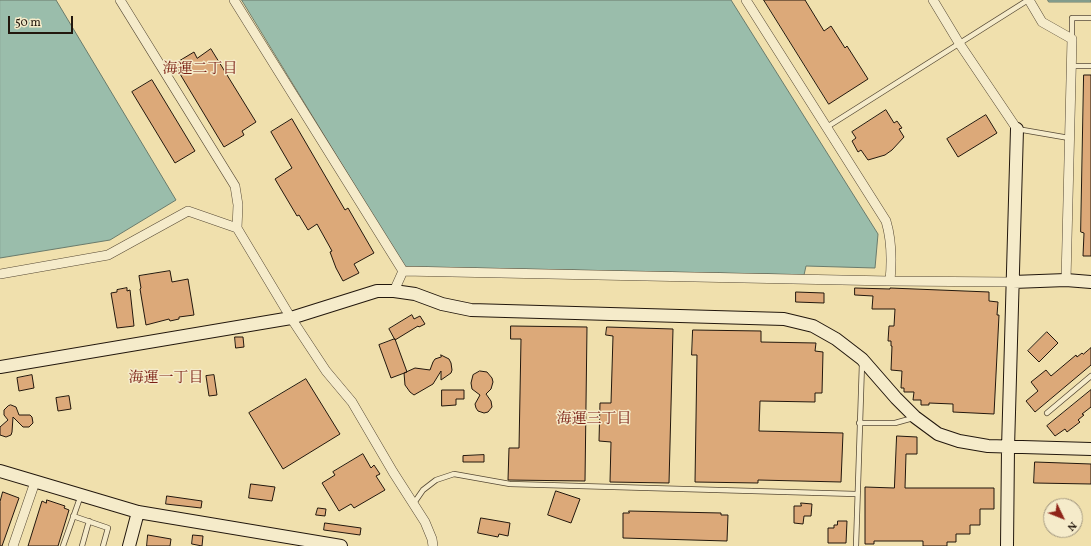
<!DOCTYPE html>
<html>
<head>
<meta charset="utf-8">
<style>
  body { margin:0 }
  #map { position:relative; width:1091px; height:546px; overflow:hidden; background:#f0e0ad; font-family:Vollkorn,serif }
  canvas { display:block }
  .north { position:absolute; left:1043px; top:498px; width:40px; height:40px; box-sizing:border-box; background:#f5ebca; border:1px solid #a1967e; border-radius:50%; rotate:133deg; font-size:11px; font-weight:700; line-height:16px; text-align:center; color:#22170d }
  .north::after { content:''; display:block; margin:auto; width:14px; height:18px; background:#8f2418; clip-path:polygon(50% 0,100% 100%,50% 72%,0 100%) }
  .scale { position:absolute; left:8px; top:16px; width:65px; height:18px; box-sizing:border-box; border:2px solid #22170d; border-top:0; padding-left:5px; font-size:12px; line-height:14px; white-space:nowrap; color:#22170d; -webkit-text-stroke:3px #f5ebca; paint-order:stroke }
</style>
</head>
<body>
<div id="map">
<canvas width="1091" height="546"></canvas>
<div class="north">N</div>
<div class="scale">50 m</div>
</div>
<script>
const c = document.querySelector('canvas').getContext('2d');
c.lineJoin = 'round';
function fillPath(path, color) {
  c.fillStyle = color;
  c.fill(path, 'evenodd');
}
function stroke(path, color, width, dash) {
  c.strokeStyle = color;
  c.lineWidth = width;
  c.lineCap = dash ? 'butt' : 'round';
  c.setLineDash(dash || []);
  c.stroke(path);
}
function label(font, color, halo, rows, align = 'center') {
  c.font = font + ' Vollkorn,"Noto Serif JP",serif';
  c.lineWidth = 3;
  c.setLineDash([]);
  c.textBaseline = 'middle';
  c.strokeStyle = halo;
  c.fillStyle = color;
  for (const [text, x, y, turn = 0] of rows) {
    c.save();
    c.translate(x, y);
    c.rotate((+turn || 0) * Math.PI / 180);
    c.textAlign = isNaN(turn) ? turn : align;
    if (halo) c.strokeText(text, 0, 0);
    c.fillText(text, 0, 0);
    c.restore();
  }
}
const water = new Path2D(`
  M0,0H56L176,200L110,240L0,258Z
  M242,0H731L878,234L875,268L806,266L804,275L405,267Z
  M1048,0H1091V2H1049Z`);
const building = new Path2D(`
  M764,0H805L824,31L831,26L845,48L847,46L868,79L829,104Z
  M211,49L256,122L242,131L244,135L224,147L174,64L194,52L197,58Z
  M1084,75H1091V256H1083L1084,233L1081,232Z
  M152,80L195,151L175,163L132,92Z
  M886,110L894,123L897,121L902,128L899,129L904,137L892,150L885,155L868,160L861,150L858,152L852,141L856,138L852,132Z
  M986,115L997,133L958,157L947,139Z
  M292,119L345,210L348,208L374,253L354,264L359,273L343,281L336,268L330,252L332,251L317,224L308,230L299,215L297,216L275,179L292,168L271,132Z
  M170,271L172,282L188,279L194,315L179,317V319L170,321L169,319L146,325L140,289L141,288L139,276Z
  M127,288V291L130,290L134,326L117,328L111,293L117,292V290Z
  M855,288L890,289V288L989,292V301L998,302L997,315H999L994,414L953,412V404L929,403V405H921V400H913L914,392H904V388H901L902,371L891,370L892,346H891V341H888L889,326H894L895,309H872L873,296L855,295Z
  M796,292L824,293V303L796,302Z
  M412,315L414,319L420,316L425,324L419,327L418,326L395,340L389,329Z
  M511,326L587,327L585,481L508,480L509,448H519L521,339H511Z
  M607,327L673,329L669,483L610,482L611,442L599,441L600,403H611L613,336L606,335Z
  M693,330L761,331V342L816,343L815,351L823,352L822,393H815V402L760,401L759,431L843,433L841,482L758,480V483L695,482L697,355H692Z
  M1047,332L1058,343L1039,362L1028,351Z
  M235,337H243L244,347L236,348Z
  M395,339L407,372L391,378L379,345Z
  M1091,348V365L1035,412L1026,401L1038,391L1031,382L1046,370L1051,376L1076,355L1077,357L1082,353L1083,354Z
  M441,355L449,359L451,363L452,370L451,373L441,380V371L433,384L414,395L410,392L405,385L404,373L415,368L430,370L433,362L435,359L441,357Z
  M480,371L487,372L492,378L493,382L491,389L486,394L491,401L492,407L488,412L484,413L478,411L476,408L475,404L480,395L472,389L471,383L473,375Z
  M32,375L34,388L19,391L17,378Z
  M214,375L217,395L209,396L206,376Z
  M306,379L340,434L283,469L249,413Z
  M442,390H464V399H456V405L442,406Z
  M1091,390V407L1082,414L1084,415L1078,420L1080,422L1067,432L1065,429L1055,436L1047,426Z
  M69,396L71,409L58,411L56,398Z
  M11,405L16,407L19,415H30L32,417L33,423L29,427H23L13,417L12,432L11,435L6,437L0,435V427L8,420L4,415V410L8,406Z
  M897,436L917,437V454H906L905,488H994V509H980V525H970V534H956V542H947V546H923V541H874V544H865V487L894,488Z
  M363,454L371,468L374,465L380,474L376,476L385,490L354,508L351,504L339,511L322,483L335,475L333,472Z
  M484,455V462H463V456Z
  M1035,462L1091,464V484L1034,483Z
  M251,484L275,487L272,501L249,498Z
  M556,491L580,499L571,523L548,515Z
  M3,492L19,498L2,546H0V502Z
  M167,496L202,501L201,508L166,504Z
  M47,500L65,506L64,508L69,510L58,546H28L42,501L46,503Z
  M801,503L812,504L811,516H804L803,524L794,523V506H801Z
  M318,508L326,509L325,516L316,515Z
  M629,511L721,513V515H728L727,541L623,538V513H629Z
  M481,518L510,523L508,536L499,534L498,537L478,533Z
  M838,521H847L846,543H828V528H834V525H837Z
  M325,523L361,528L360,535L324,530Z
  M148,535L171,539L170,546H147Z
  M193,535L203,536L202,546L192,544Z`);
const lane = new Path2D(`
  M1072,39V18H1091
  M1070,66H1091
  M827,127L1028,0
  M1017,129L1069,138
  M1047,413L1091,376
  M859,423H895L913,418
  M414,503L423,490L436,480L454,474L510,484L856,494
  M73,516L108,528L103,546
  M63,546L81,495
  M82,546L89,521
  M856,546L862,363`);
const street = new Path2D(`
  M120,0L235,186L238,205L237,228L291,318L326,371L352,402L393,472L425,522L432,539L433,546
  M234,0L403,271L890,281
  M746,0L886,221C892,241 892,260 890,281L1013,282
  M933,0L959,43L1017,129
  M1029,0L1042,22L1072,39L1066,280
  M0,274L108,255L188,211L237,228
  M394,291L403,271
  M13,546L35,482`);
const secondary = new Path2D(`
  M1013,282L1066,280L1091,282
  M0,367L291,318L377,291H394L415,294L442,304L471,310L784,319L813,326L836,339L862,359L896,398L915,417L938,434L959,441L988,446L1091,449
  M0,471L138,512L341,546
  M129,546L138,512
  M1007,546L1008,448L1017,129`);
const neighbourhoodNames = [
  ["海運二丁目",200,70],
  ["海運一丁目",166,379],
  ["海運三丁目",594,420]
];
fillPath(water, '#9abdab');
stroke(water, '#6a7b6c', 1);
fillPath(building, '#dca979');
stroke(building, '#22170d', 1);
stroke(lane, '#564935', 6);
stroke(street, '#564935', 10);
stroke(secondary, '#22170d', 14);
stroke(lane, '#f5ebca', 4.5);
stroke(street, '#f5ebca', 9);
stroke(secondary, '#f5ebca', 12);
label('15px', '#7a1f14', '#f5ebca', neighbourhoodNames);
</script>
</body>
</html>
